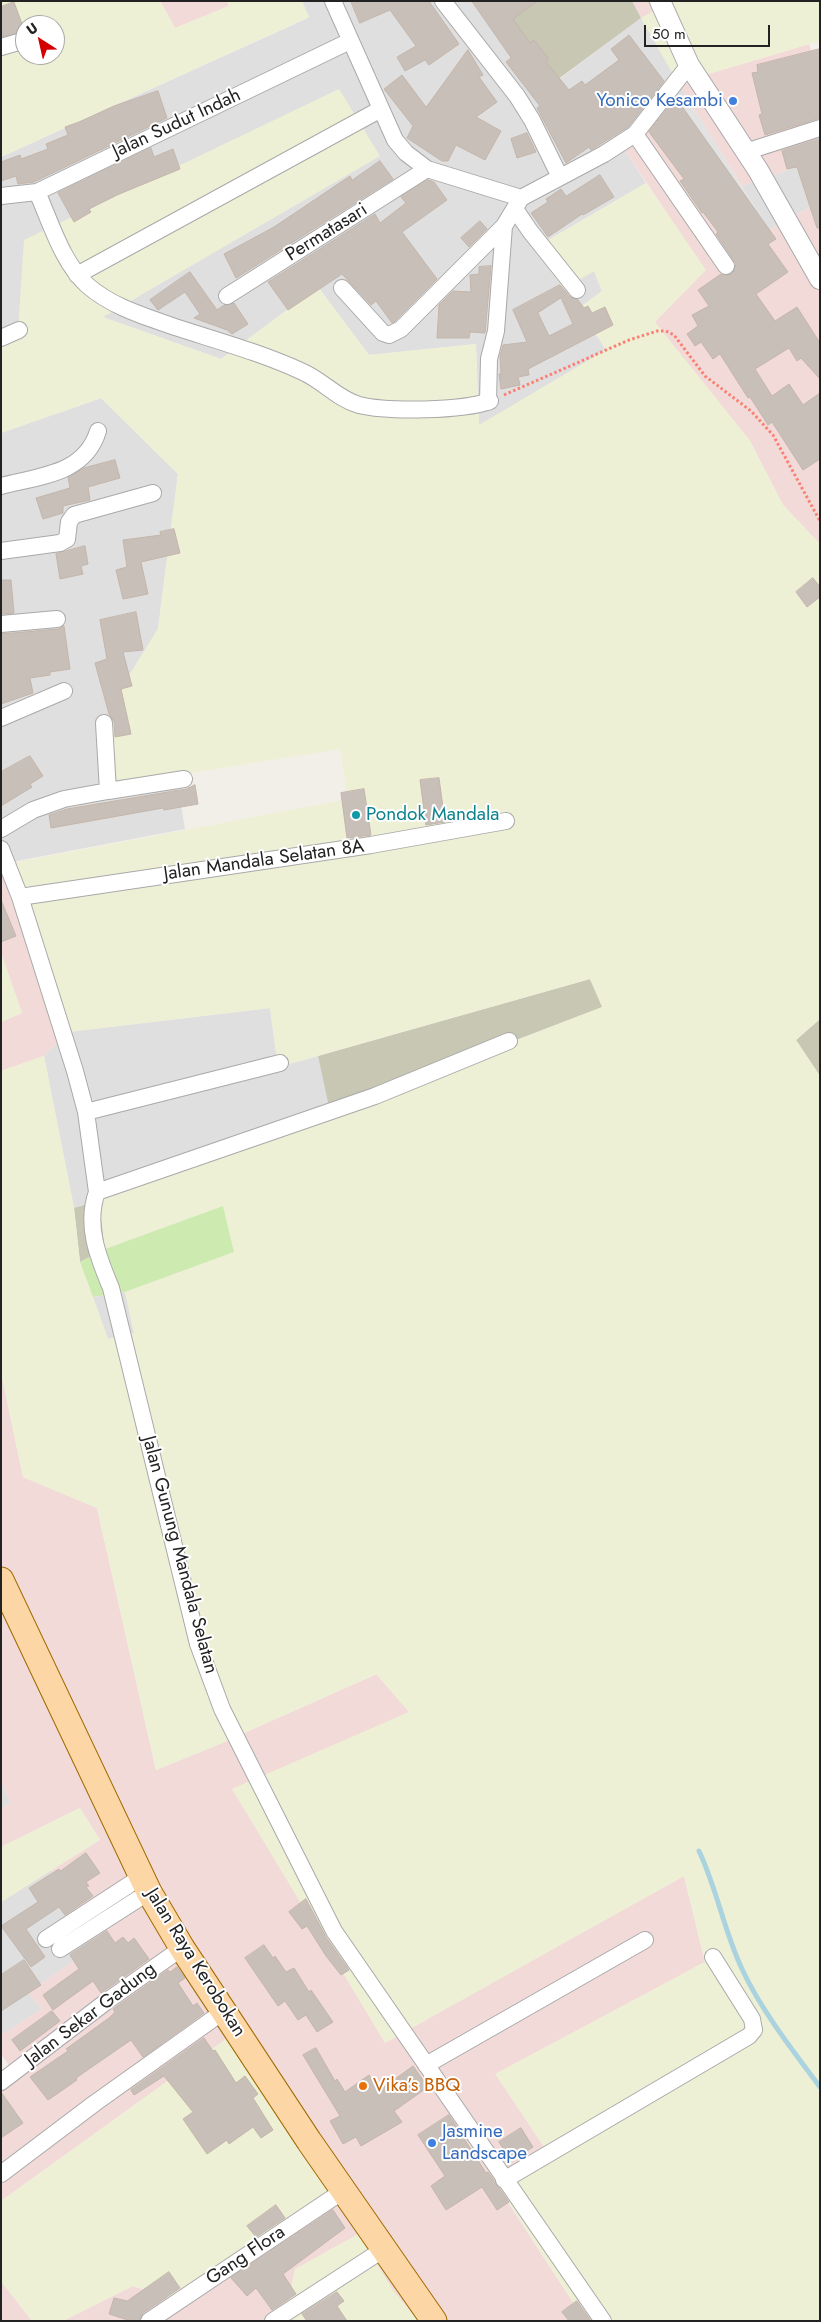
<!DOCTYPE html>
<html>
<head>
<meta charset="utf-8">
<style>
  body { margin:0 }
  #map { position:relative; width:821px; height:2322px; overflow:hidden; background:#f2efe9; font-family:Jost,sans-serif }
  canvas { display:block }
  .frame { position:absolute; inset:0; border:2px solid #222; pointer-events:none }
  .north { position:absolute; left:15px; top:15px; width:50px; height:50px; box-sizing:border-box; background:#fff; border:1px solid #a7a7a7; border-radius:50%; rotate:325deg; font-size:14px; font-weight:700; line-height:20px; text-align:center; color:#222 }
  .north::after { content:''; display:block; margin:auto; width:18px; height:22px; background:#d40000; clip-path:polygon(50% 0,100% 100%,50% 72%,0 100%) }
  .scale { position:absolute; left:644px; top:25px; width:126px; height:22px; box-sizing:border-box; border:2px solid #222; border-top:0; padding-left:6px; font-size:15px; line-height:18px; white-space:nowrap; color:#222; -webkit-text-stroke:4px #fff; paint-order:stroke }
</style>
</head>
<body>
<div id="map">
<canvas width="821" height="2322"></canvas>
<div class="frame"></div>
<div class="north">U</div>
<div class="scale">50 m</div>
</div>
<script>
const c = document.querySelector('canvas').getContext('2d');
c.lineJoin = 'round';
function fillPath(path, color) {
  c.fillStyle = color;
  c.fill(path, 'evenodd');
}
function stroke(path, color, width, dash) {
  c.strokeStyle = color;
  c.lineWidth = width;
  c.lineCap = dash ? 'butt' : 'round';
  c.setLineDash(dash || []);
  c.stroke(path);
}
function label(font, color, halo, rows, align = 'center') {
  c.font = font + ' Jost,sans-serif';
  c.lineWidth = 4;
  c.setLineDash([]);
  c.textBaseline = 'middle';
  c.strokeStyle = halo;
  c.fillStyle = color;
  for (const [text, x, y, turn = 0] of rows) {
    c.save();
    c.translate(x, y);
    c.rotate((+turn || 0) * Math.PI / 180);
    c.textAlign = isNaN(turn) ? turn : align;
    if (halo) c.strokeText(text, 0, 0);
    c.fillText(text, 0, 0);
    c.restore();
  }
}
const residential = new Path2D(`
  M302,1H482L543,91L641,18L685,94L664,108L622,146L646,183L533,249L594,271L602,291L579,308L606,350L479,426L476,344L369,355L318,287L221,359L102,317L379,156L1,337V157L308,18Z
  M820,159L814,205L769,230L742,186Z
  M101,398L178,474L158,629L110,706L176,776L185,829L1,864V433Z
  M270,1008L278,1067L318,1056L330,1112L74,1208L44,1056L68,1032Z
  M125,1292L134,1333L108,1339L93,1297Z
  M1,1782L11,1803L1,1808Z
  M51,1870L98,1944L28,1993L42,2009L1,2035V1902Z`);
const commercial = new Path2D(`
  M160,1H227L229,6L175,28Z
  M632,1H673L641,18Z
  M809,44L820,78L810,118L820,159L742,186L678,83Z
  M658,99L755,238L814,205L820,216V544L783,505L750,441L654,322L705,270L622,146Z
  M17,862L22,911L68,1032L44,1056L1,1071V1022L22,1013L1,953V864Z
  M1,1372L23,1477L97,1508L156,1770L215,1746L377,1674L409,1712L385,2042L684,1876L705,1962L496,2074L544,2147L494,2181L585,2321H418L395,2293L285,2314L276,2321H63L133,2286L176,2300L233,2034L1,2201V2080L13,2071L1,2054V2035L42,2009L28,1993L98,1944L51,1870L100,1840L80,1808L1,1847V1808L11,1803L1,1782Z
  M1,2281L32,2321H1Z`);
const construction = new Path2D(`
  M525,1H632L641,18L542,91L498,18Z
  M590,979L603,1007L330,1112L318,1056Z
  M820,1019V1076L796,1040Z
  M99,1200L105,1249L80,1262L74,1208Z`);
const farmland = new Path2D(`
  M1,1H160L175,28L229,6L227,1H302L309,17L1,157V53L10,46L1,25ZM25,25H55V55H25Z
  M673,1H820V41L678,83L641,18Z
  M339,89L380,156L103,317L221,359L318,287L369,355L476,344L479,425L606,350L579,308L602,291L594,271L564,289L533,249L646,183L706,270L655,322L750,441L783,505L820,544V1019L796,1040L820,1076V2321H585L494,2180L544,2147L495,2074L705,1962L684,1876L385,2043L232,1789L409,1712L376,1674L215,1746L156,1770L97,1508L23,1477L1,1372V1071L44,1056L74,1208L80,1262L108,1339L134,1333L125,1292L234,1252L223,1206L105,1249L99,1200L602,1007L590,979L278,1067L270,1008L68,1032L22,911L17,862L348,799L340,749L117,785L110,706L158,629L178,474L101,398L1,433V337L18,330L24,240Z
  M1,953L22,1013L1,1022Z
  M80,1808L100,1840L1,1902V1847Z
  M233,2034L337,2202L176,2300L133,2286L63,2321H32L1,2281V2201Z
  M358,2234L395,2293L418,2321H276L285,2314L295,2269Z`);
const grass = new Path2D(`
  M223,1206L234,1252L125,1292L93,1297L80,1262L105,1249Z`);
const parking = new Path2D(`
  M685,94L769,230L755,238L664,108Z`);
const stream = new Path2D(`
  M699,1851C717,1889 724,1931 742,1969C761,2010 793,2051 820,2087`);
const building = new Path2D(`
  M351,1H429L459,44L429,65L425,60L405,71L397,57L416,46L390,10L360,23Z
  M472,1H537L513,19L530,43L534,40L549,59L546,62L569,90L582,81L585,85L619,60L611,49L629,35L664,81L628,127L591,150L589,147L566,163L537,108L540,106L506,62L511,58Z
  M14,2L25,32L1,37V7Z
  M820,49V118L765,135L759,115L762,114L752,73L758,72L757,65Z
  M468,50L483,75L479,77L497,102L476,117L501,131L485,160L456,145L448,161H442L407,138L413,126L384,89L402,75L426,107Z
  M158,91L167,118L34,182L18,184L16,176L1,181V162L20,155L21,159L48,149L46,144L68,135L65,127L79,122L114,106Z
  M676,98L776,239L768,244L788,272L756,294L775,321L797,307L820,343V379L801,358L797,361L789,348L755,369L772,396L789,384L803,405L820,393V459L803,470L772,422L768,425L750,397L748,398L720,354L713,359L701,342L695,346L687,334L698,326L692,315L709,306L698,290L721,274L726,276L732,274L736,264L716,234L718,232L703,212L702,213L680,181L684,179L649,132Z
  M527,133L536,152L517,158L511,139Z
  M820,139V228H817L797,167L787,169L782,151Z
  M151,148L154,157L173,149L180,169L117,195L89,209L91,212L74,222L58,193Z
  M380,161L393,179L236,278L224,254L274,227L350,176L352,180Z
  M600,175L614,197L583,215L582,214L548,237L531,213L548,202L546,199L561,189L566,196Z
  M428,180L434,182L447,200L402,232L437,279L395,321L392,323L376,301L371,305L342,274L288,310L268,282L375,214L380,223L406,203L401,197Z
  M480,221L487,229L469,247L461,238Z
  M491,266L485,333L470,332L469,338H437L439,305L453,291L471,292L470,275L479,274V267Z
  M190,272L217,310L224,305L234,303L248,324L232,334L227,330L194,318L200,314L185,292L158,310L150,300Z
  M560,285L570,297L578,300L584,308L588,306L592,313L605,307L613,325L528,369L529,375L518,377L520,385L501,389L499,374H501L500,356L503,345L527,342L513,310ZM561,298L573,324L549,336L538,313Z
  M115,460L120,478L88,487L90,500L63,506V513L43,519L36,498L70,488L68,477L84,468Z
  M174,529L180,553L141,562L148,594L123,599L116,570L127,567L123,540L161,535L160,532Z
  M85,546L88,564L81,566L83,574L60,579L56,554Z
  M813,578L820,587V597L807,607L796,592Z
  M1,580H11L14,613L1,614Z
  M136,612L143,650L123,652L132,686L121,689L131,734L115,737L114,722L109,714L95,663L107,659L100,620Z
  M64,626L70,669L50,672V675L30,678L33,693L1,704V634L58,629Z
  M30,756L43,776L30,784L32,787L1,806V772Z
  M439,778L445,822L426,825L420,780Z
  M195,785L198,804L164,810L163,808L51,828L49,815L67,809L186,789Z
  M364,789L371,835L347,838L341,793Z
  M1,900L16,936L1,942Z
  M86,1853L100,1873L86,1882L89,1886L86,1887L93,1896L65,1915L59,1907L26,1929L45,1957L31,1967L1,1926L38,1902L29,1888L59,1869L60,1871Z
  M306,1899L326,1937L349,1970L341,1975L326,1956L307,1926L302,1929L289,1912Z
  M107,1931L115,1943L123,1937L128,1943L134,1938L149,1959L101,1993L93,1981L53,2010L43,1995L79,1969L70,1955Z
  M264,1945L273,1958L275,1956L286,1972L294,1968L309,1992L311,1990L333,2022L317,2032L306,2015L298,2020L285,2001L278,2006L245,1958Z
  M24,1960L41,1985L1,2011V1975Z
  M177,1967L185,1978L178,1983L193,2006L197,2003L204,2013L143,2057L131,2040L128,2042L76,2078L77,2080L48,2100L30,2077L68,2051L66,2049L109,2018L115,2012L113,2009L168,1970L170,1972Z
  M52,2011L60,2021L20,2051L12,2040Z
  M204,2038L213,2051L215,2050L236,2083L245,2076L258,2094L253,2098L273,2130L261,2138L253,2127L229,2144L227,2140L207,2154L183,2119L193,2112L164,2076L134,2095L131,2090Z
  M316,2048L335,2081L337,2079L345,2092L369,2075L380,2090L413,2066L428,2087L394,2111L402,2122L361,2146L356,2137L343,2144L330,2121L340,2116L303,2055Z
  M1,2092L23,2123L1,2138Z
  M449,2115L486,2173L488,2172L509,2202L497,2210L482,2187L446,2210L431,2186L445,2176L418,2135Z
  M521,2128L533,2147L511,2161L499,2142Z
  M276,2205L285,2218L256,2237L247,2226Z
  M333,2210L345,2228L283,2274L296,2294L272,2310L256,2288L247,2296L231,2278Z
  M169,2272L180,2288L143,2313L139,2321H131L109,2314L114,2298L127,2301Z
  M337,2292L344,2301L337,2306L347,2321H307L302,2314Z
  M577,2301L591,2321H569L562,2312Z`);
const path = new Path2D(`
  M504,395L629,340L657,331H666L674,335L705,376L751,411L773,435L820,521`);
const minor = new Path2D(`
  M333,1L395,140L406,153L427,169L521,198L604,154L635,134L689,65
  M443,1L517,96L532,120L560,177
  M1,47L22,41
  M635,134L726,266
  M745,152L820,128
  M37,192C51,223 62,262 87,285C112,307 144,316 175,327C218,341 262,353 303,372C323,381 338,399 359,405C388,412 462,411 490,401
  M1,196L37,192L350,41
  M515,209L530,231L577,290
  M77,275L381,109
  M342,288L383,333L389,335L401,329L504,226L521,198
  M227,296L427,169
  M1,338L19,330
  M488,402L489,359L496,331L504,226
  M1,486C40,476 85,474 98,431
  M1,551L60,543L67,539L69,522L74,515L153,493
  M1,624L57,619
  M1,718L64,691
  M108,791L184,779
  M1,829L33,810L64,799L108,791L104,723
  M1,849L20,897L75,1071L86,1112L97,1192C85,1225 98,1257 111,1288L198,1644L222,1709L334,1931L603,2321
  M20,897L371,845L506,821
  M86,1112L280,1063
  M97,1192L375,1096L509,1041
  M46,1939L141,1877
  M60,1949L149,1892
  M426,2065L645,1940
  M1,2082L107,2001L182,1948
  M1,2174L95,2103L224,2011
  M504,2180L749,2036L754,2030L752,2019L713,1957
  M149,2321L343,2191
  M273,2321L384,2249`);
const tertiary = new Path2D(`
  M660,1L689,65L758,170L820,279`);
const primary = new Path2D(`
  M1,1580L149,1892L182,1948L309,2141L434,2321`);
const markers = [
  [733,101,5,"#3f7fe0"],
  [356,815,5,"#0f9aa8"],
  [363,2086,5,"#e8710a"],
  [432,2143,5,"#3f7fe0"]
];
const shopNames = [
  ["Yonico Kesambi",723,101],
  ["Jasmine",442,2132,"left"],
  ["Landscape",442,2154,"left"]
];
const streetNames = [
  ["Jalan Sudut Indah",177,124,-25],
  ["Permatasari",327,233,-32],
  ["Jalan Mandala Selatan 8A",264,861,-8],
  ["Jalan Gunung Mandala Selatan",179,1555,75],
  ["Jalan Raya Kerobokan",195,1963,58],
  ["Jalan Sekar Gadung",91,2015,-37],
  ["Gang Flora",246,2256,-34]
];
const cultureNames = [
  ["Pondok Mandala",366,815]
];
const foodNames = [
  ["Vika’s BBQ",373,2086]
];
fillPath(residential, '#e0dfdf');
fillPath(commercial, '#f2dad9');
fillPath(construction, '#c7c7b4');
fillPath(farmland, '#eef0d5');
fillPath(grass, '#cdebb0');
fillPath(parking, '#e2e2e2');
stroke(stream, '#aad3df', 5);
fillPath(building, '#c7bfb8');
stroke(building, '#c4b6ab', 1);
stroke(minor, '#a9a9a9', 18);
stroke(tertiary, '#a9a9a9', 22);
stroke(primary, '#a06b00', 27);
stroke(path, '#fa8072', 3, [2.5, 2.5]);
stroke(minor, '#fff', 16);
stroke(tertiary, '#fff', 20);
stroke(primary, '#fcd6a4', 25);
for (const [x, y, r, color] of markers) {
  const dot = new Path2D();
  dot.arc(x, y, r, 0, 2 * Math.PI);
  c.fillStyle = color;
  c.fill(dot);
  stroke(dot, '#fff', 2);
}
label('19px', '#366cbe', '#fff', shopNames, 'right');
label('19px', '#222', '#fff', streetNames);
label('19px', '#0d838f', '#fff', cultureNames, 'left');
label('19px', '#c56008', '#fff', foodNames, 'left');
</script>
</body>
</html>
